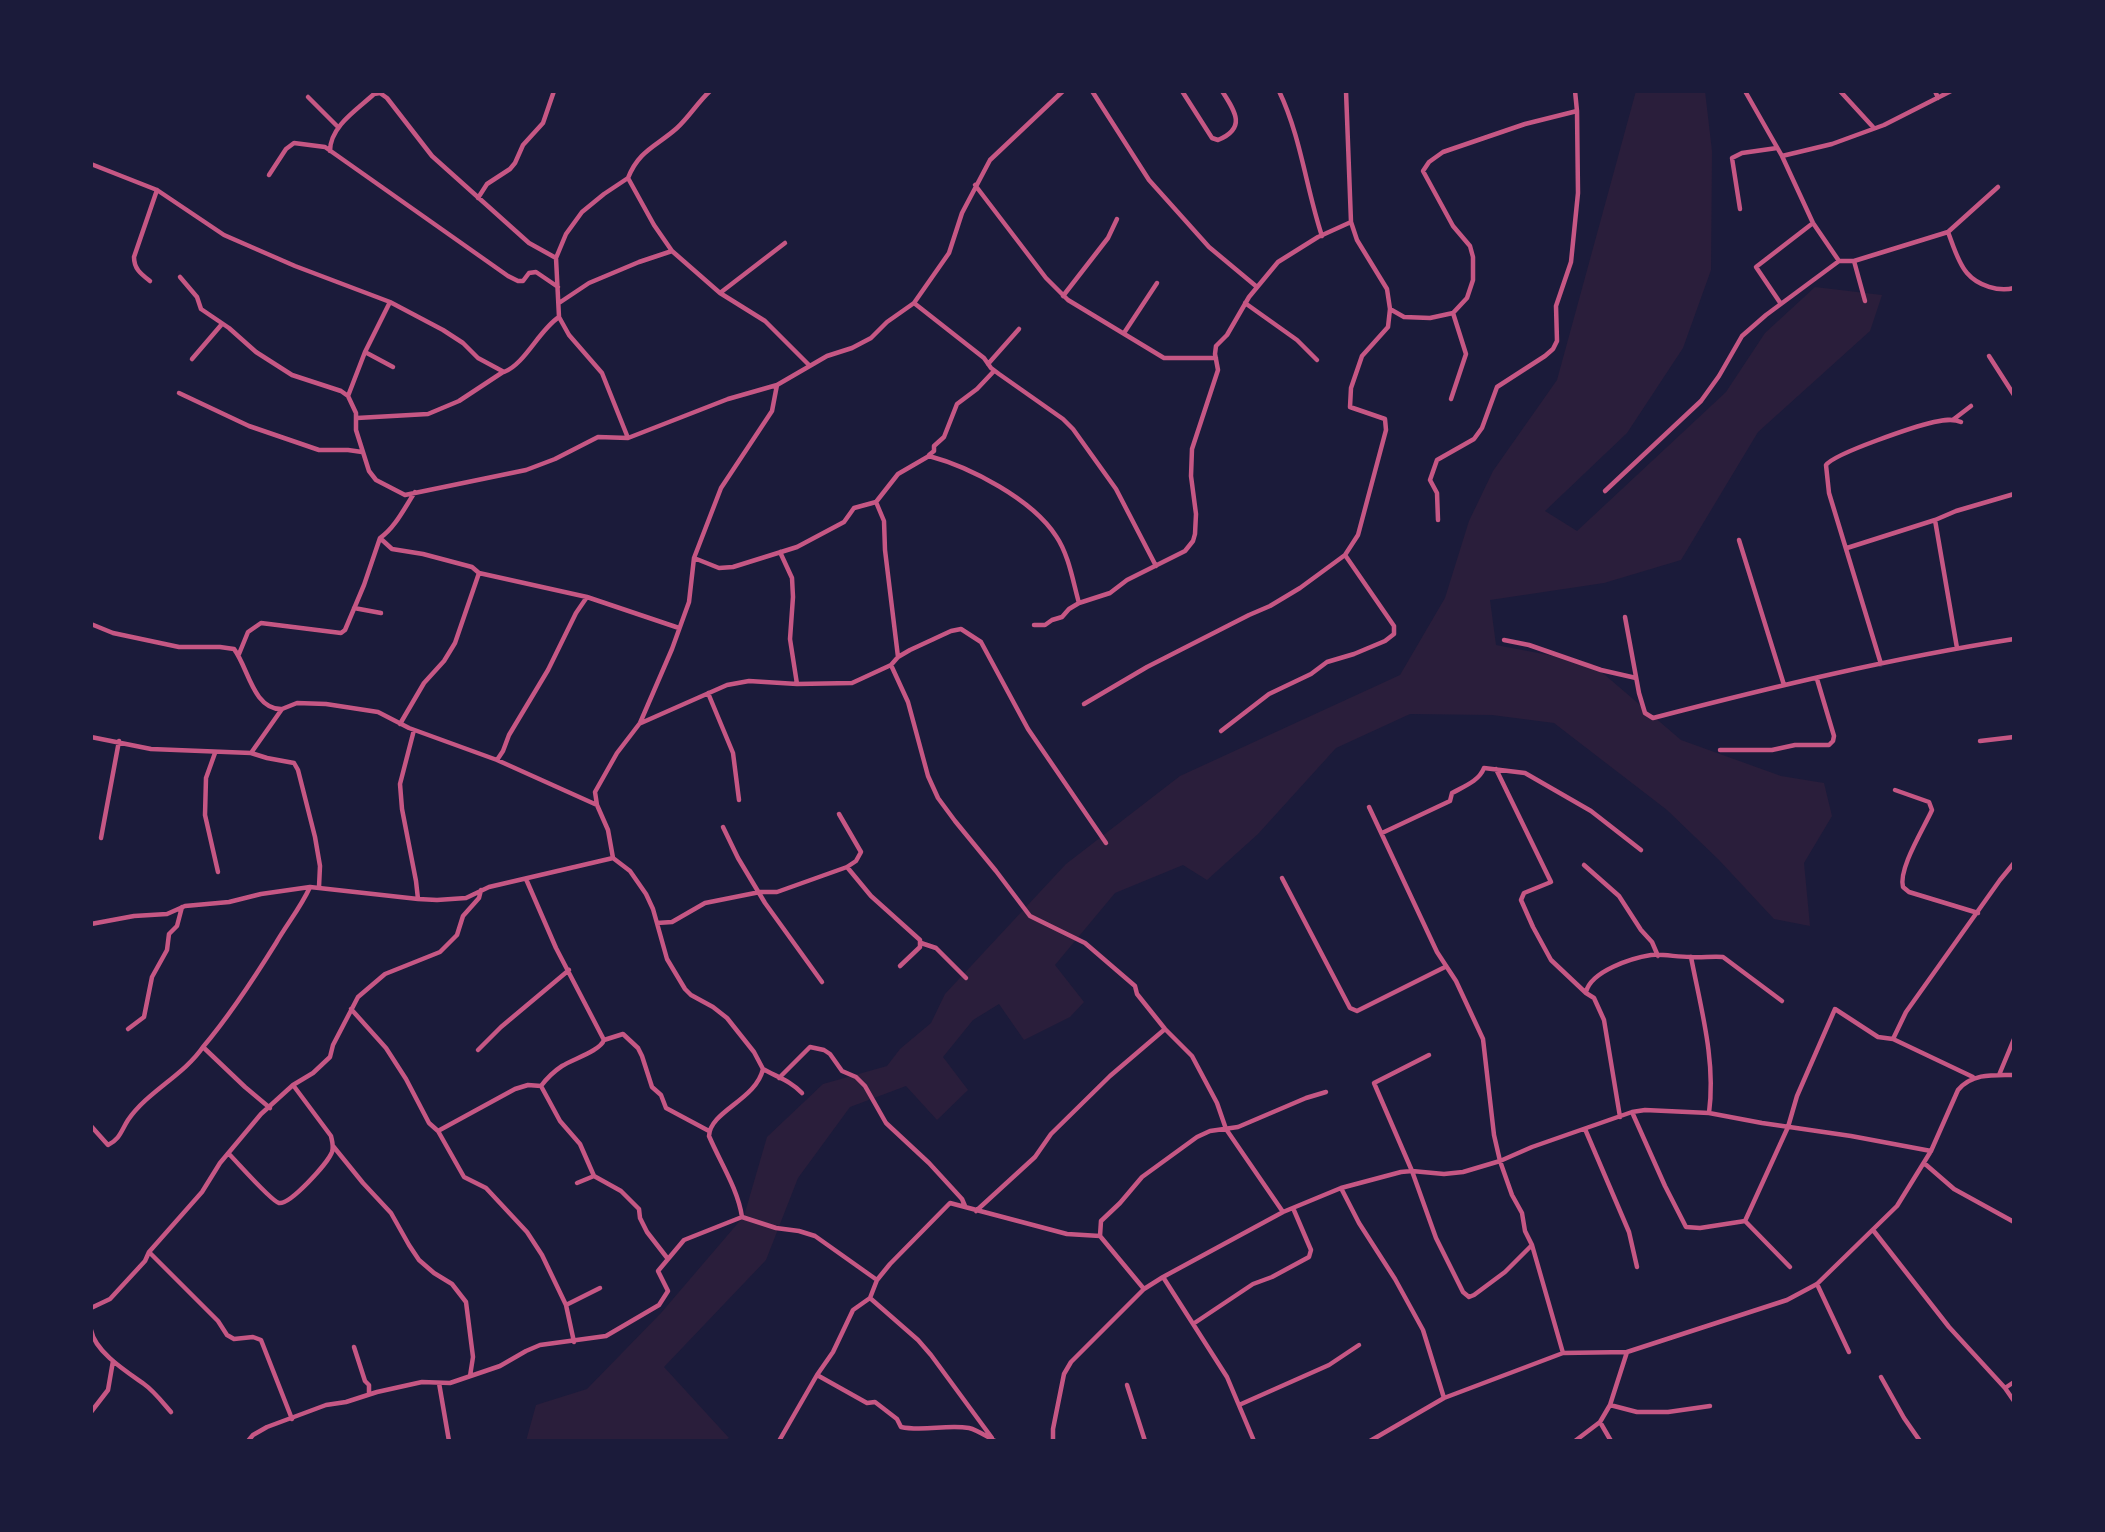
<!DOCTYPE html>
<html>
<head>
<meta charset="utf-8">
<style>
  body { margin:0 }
  #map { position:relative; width:2105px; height:1532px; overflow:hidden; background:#1b1b3a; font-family:Barlow,sans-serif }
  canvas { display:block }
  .frame { position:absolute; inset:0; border:93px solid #1b1b3a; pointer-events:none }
</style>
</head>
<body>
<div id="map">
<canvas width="2105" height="1532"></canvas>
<div class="frame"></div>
</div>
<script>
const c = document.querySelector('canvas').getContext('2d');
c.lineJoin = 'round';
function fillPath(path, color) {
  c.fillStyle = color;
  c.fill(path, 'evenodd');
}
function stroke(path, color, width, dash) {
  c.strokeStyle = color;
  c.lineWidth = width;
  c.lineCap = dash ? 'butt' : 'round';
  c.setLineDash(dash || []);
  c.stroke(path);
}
const green = new Path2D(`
  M1636,91H1705L1712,151L1711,270L1683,348L1627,433L1545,511L1577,531L1726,392L1765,333L1815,287L1882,295L1870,331L1758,432L1681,560L1604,583L1490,600L1496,645L1591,663L1681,740L1781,776L1824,783L1832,816L1804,863L1810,926L1774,919L1719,860L1667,810L1554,723L1492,715L1410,714L1336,748L1258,834L1207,880L1183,865L1115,893L1055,965L1084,1002L1070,1017L1024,1040L999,1004L973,1020L943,1057L968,1090L937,1120L906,1086L850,1107L798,1178L766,1260L664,1367L729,1438L723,1441H526L536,1405L587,1389L661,1313L744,1216L767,1137L823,1084L887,1066L900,1049L931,1023L945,994L1066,864L1180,776L1400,675L1445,598L1469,521L1493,471L1557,380Z`);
const minor = new Path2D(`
  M710,91C698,102 689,117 677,128C657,146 639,150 628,178L654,225L672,251L720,293L765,321L810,366
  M1092,91L1149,180L1209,247L1257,287
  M1182,91L1212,138L1218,140C1247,128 1235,111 1222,91
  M1279,91C1301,137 1306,188 1322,236
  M1745,91L1782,156L1813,223L1839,261
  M1840,91L1873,127
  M1935,91L1938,98
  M308,97L338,127
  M330,151C330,126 358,109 374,94L380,93L387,98L432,156L529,243L556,258
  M1782,156L1832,144L1884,125L1951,91
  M91,164L157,190L224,235L295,266L390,302L443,330L463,343L478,358L504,372C525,364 539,330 559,317
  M269,175L286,149L294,143L325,147L508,276L518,281H523L529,273L536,272L558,287
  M975,185L1046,278L1068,300L1164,358H1216
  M478,198L487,184L510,169L515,163L523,145L543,123L554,91
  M1740,209L1732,158L1742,153L1777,148
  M1948,232C1953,245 1958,263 1967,273C1978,286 1999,292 2014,288
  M1854,261L1865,301
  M180,277L197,297L201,309L229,328L256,352L292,375L341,391L348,396L356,413V430L369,471L376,480L405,495L526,470L555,459L598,437L628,438L728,399L777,385
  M150,281C141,274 134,269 134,257L157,190
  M720,293L785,243
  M1063,296L1108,238L1117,219
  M559,303L589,283L639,262L672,251
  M914,303L984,358L991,368L999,374L1063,419L1073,429L1116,489L1156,566
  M1245,303L1297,340L1317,360
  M1781,304L1756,267L1813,223
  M1390,309L1404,317L1430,318L1453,313L1467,298L1473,280V257L1470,246L1453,226L1423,171L1429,162L1443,152L1525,124L1577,111
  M1124,333L1157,283
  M365,352L393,367
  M1989,356L2014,395
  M192,359L222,324
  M988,364L1019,329
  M179,393L249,426L319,450H348L362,452
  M348,396L365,352L390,302
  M1451,399L1466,354L1453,313
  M357,418L428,414L459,401L503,372
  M1954,419L1971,406
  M628,438L602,373L569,335L559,317L556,258L566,234L582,212L604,194L628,178
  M929,455L934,451V446L944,437L957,404L977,389L994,371
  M1605,491L1701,401L1719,376L1742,336L1766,315L1839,261H1854L1948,232L1998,187
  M415,492C405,507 395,528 380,538L392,549L423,554L472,567L479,573L587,597L679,628
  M876,502L884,521L885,550L898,657
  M1438,520L1437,493L1430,480L1437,460L1474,439L1482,428L1497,387L1545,356L1553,349L1557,341L1556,306L1571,262L1578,193L1577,111L1575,91
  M1935,520L1957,648
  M1739,540L1784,685
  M1847,548L1935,520L1956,511L2014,494
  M780,552L792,578L793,597L790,639L797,684
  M694,558L719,568L733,567L797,547L844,522L854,508L876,502L898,474L929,456C970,467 1032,499 1056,536C1069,555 1073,582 1079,603
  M354,608L381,613
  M1625,617L1639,693L1645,713L1653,718C1772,687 1892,658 2014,639
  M91,624L113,633L179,647H220L234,649C248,667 253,709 281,709
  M1034,625H1045L1052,620L1062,617L1069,609L1079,603L1110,593L1127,580L1185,551L1193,541L1195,534L1196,514L1191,476L1192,449L1218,370L1215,354L1216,346L1227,335L1249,297L1278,262L1318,237L1351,222
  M1504,640L1529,645L1601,670L1636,678
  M239,654L248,632L261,623L341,633L345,630L364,585L380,538
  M1881,664L1829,493L1826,465C1835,453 1916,426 1934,422C1943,420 1953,418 1961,422
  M891,665L908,702L928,776L938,798L955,821L996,871L1030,916L1085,943L1135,986L1137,994L1165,1029L1192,1056L1217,1103L1226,1129L1283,1212
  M708,693L733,753L739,800
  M1084,704L1147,667L1249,615L1270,606L1300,588L1345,555L1358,535L1386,430L1385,419L1350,407L1351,388L1362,356L1388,327L1390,309L1387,289L1357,240L1351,222L1346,91
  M641,723L727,685L749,681L797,684L852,683L891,665L898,657L910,650L951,631L961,629L981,642L1028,729L1106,843
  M400,724L424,683L444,661L455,643L479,573
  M414,730L400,784L402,809L416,881L418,899
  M1221,731L1269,694L1311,674L1327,662L1354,654L1385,641L1394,634V626L1345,555
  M91,737L151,749L251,753L267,758L294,763L298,770L315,837L320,866L319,887
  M1980,741L2014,737
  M1720,750H1772L1795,745H1829L1833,741L1834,736L1817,679
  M215,753L206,778L205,815L218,872
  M251,753L282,709L297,703L326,704L378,712L409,728L497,760L597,805
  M497,760L503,751L509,735L548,670L576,613L587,597
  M1496,769L1551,882L1524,893L1521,900L1533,927L1551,960L1586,993L1594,998L1604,1020L1620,1117
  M1895,790L1929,802L1932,810C1924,828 1898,869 1903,887L1909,892L1978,913
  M1369,807L1437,952L1456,981L1483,1039L1494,1135L1500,1161L1512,1195L1522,1213L1525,1231L1532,1245L1563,1353
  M723,827L738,858L765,903L822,982
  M1382,833L1450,801L1452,793C1465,786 1479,781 1484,768L1525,773L1591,811L1641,850
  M101,838L119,741
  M1584,865L1619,896L1641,930L1652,942L1658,956
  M847,867L871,896L920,940V947L900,966
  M1282,878L1350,1008L1357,1011L1445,967
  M526,879L556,948L604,1040C600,1051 573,1059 562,1066C553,1072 547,1078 541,1086L560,1121L580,1144L594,1176
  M657,923L672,922L705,903L760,892H777L847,867L856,861L861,852L839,814
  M91,924L134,916L167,914L185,906L229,902L261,894L310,887L418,899L437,900L466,898L489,887L613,858
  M921,943L936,948L966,978
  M1691,957C1701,1009 1716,1061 1709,1113
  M1586,992C1591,971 1632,958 1651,955C1663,954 1677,957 1690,957C1701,958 1712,956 1723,957L1782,1001
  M351,1009L386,1048L406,1079L429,1123L438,1131L515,1089L528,1085L541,1086
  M128,1029L144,1017L152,977L167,950L169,934L177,926L182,907
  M1893,1039L1906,1012L2000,880L2014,863
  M604,1040L623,1034L638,1048L642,1056L652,1087L661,1095L666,1108L709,1131
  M478,1050L501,1027L569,970
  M1429,1055L1374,1083L1412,1171L1436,1238L1463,1292L1469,1297L1474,1295L1505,1272L1532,1245
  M763,1069C777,1077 791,1081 802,1093
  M1999,1075L2014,1039
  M779,1078L810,1047L824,1050L830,1054L842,1071L856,1077L865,1086L886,1123L929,1163L962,1199L965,1206
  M270,1108L245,1087L203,1047C231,1014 253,980 276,943C287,924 301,907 310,887
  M1632,1112L1665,1186L1686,1227L1700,1228L1745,1221L1790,1267
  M91,1126L108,1145C120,1139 121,1131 128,1120C148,1091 183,1076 203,1047
  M1585,1129L1629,1232L1637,1267
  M438,1131L464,1177L486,1188L527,1232L542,1255L566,1305L574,1342
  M333,1146L363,1183L391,1213L409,1245L419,1260L434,1273L452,1284L466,1302L473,1357L470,1376
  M229,1154C238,1163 271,1201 279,1203C290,1205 328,1163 332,1152C334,1146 332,1141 331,1136L293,1085
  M1924,1163L1954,1189L2014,1222
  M577,1183L594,1176L621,1191L639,1209L640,1218L647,1232L668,1259
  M1341,1188L1359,1223L1395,1279L1423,1330L1444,1398
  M976,1211L1035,1157L1051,1134L1110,1076L1165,1029
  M742,1217L776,1228L799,1231L815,1236L877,1280
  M1745,1221L1788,1127L1797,1096L1835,1009L1878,1037L1893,1039L1973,1077
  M1873,1230L1949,1327L2005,1388L2014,1401
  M149,1252L218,1321L227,1335L234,1339L253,1337L261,1340L292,1419
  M1163,1277L1227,1377L1254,1441
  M1817,1284L1849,1352
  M1144,1289L1100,1236L1101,1221L1120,1203L1142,1177L1197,1137L1210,1131L1238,1127L1306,1098L1326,1092
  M870,1298L918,1340L931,1355L992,1438
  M566,1305L600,1288
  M91,1308L110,1299L145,1261L149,1252L202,1192L220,1163L261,1114L293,1085L313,1073L330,1057L333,1045L358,997L385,974L440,952L457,935L463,916L479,898L481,890
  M1193,1324L1253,1284L1272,1277L1309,1257L1311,1250L1293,1208
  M91,1330C95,1352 127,1372 144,1384C154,1391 163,1403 171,1412
  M354,1347L365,1381L369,1385V1394
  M817,1375L867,1403L875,1402L897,1419L901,1427C924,1432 946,1424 969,1428C978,1430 987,1437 995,1441
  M1881,1377L1904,1418L1920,1441
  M439,1383L449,1441
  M1127,1385L1145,1441
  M2005,1388L2014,1382
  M1239,1405L1329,1365L1359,1345
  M1610,1405L1637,1412H1668L1710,1406
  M91,1412L108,1390L113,1361
  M1600,1422L1611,1441
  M248,1441L253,1435L267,1427L326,1405L346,1402L377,1392L422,1382L450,1383L500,1366L526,1351L540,1345L606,1336L659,1305L668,1291L658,1271L684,1240L742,1217C738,1189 720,1162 709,1136C710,1111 756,1100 763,1069L754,1052L727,1018L713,1007L691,995L685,989L667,959L653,909L646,894L630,871L613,858L608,830L597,805L595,792L617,753L640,723L672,649L689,602L694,558L721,488L772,411L777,385L827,356L852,348L871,338L887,322L914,303L949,253L962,213L990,160L1063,91
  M779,1441L817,1375L833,1352L853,1310L870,1298L877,1280L890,1264L950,1203L1067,1234L1100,1236
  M1053,1441V1429L1064,1374L1071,1362L1144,1289L1163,1277L1283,1212L1341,1188L1401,1172L1412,1171L1444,1174L1463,1172L1500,1161L1532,1147L1632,1112L1645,1110L1709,1113L1762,1123L1851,1136L1931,1151
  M1370,1441L1444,1398L1563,1353L1627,1352
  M1575,1441L1600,1422L1610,1405L1627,1352L1787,1300L1817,1284L1897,1206L1931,1151L1958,1090C1972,1073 1994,1075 2014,1075`);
fillPath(green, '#2a1e3b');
stroke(minor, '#c65784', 4.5);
</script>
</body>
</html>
